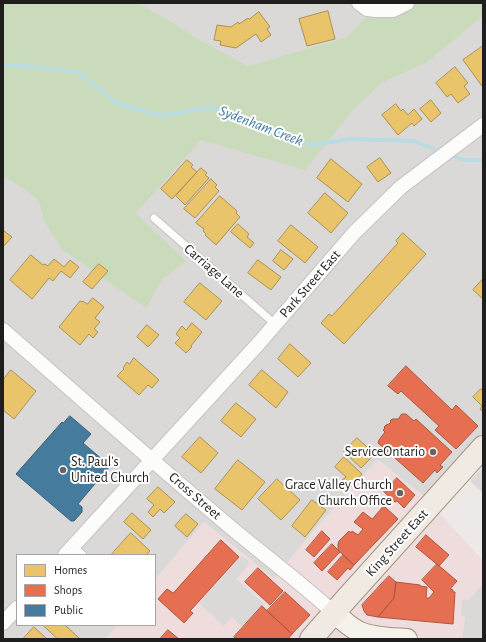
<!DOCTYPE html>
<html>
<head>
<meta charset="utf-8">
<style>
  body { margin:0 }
  #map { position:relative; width:486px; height:642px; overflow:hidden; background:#ece9e6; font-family:"Alegreya Sans",sans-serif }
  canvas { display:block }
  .frame { position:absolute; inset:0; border:4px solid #1e1e1e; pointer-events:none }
  .legend { position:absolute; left:16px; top:554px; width:140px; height:72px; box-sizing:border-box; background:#fff; border:1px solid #a5a5a5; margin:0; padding:5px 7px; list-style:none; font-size:12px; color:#1e1e1e }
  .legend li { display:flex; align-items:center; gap:8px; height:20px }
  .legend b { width:20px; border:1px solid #a5a5a5 }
</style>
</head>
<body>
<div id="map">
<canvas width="486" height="642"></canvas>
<div class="frame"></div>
<ul class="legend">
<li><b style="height:11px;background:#e9c46a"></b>Homes</li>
<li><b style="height:11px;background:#e76f51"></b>Shops</li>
<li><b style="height:11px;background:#457b9d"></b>Public</li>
</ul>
</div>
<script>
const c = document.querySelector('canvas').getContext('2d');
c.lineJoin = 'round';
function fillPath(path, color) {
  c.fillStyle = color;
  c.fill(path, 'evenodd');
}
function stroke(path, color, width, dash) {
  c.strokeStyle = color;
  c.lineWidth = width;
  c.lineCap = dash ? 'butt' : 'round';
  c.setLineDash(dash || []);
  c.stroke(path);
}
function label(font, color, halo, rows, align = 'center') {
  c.font = font + ' "Alegreya Sans",sans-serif';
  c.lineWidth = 4;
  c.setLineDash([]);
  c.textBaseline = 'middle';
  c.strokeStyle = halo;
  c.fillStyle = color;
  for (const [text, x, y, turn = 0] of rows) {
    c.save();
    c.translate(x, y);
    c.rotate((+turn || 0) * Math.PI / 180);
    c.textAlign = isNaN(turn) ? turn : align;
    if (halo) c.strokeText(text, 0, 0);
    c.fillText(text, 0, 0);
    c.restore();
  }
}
const residential = new Path2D(`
  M3,3H483V432L425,497L378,460L322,521L274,579L204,522L155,580V555H17V625H117L106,639H3Z
  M483,467V493L470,481Z
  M483,584V639H462L467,601Z`);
const commercial = new Path2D(`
  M377,460L425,497L483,561V584L467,601L462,639H106L117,625H155V580L204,522L274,579L322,521Z`);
const religious = new Path2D(`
  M452,183L483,211V235L353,375L346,367L336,378L299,345L317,326L344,351L430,253L405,229Z
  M452,279L483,306V354L469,370L415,321Z
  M359,383L382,407L357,429L335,405Z
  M23,488L60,519L43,540L6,509Z
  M242,556L250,563L236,579L264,604L242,627L232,617L224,626L199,603Z
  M462,600L473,601L471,618L461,616Z`);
const forest = new Path2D(`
  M3,3H138L174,24L199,40L248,66L346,38L372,10L399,3H483V19L480,18L427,62L381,83L353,110L305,170L201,140L143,205L135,213L186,261L162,279L146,308L62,249L45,223L39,201L27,191L7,178L3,180Z`);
const homes = new Path2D(`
  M328,11L335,39L307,46L299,19Z
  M259,12L270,27L267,29L271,35L261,42L256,34L236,48L220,45L221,41L214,40L217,25L231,27L238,22L239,24L248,18L249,19Z
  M483,46V86H482L463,60Z
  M455,67L468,83L464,86L470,94L458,103L451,94L447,97L436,83Z
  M431,100L441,113L431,122L420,109Z
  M396,104L401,111L403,109L408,115L414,109L422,119L414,126L412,123L398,135L382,115Z
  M380,158L391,173L378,182L367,167Z
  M331,159L362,184L348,202L317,178Z
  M187,160L193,165L191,167L197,172L172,199L161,189Z
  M201,168L207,173L205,175L209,178L185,205L176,196Z
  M211,179L217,185L215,187L219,191L195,218L184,209Z
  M325,193L348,213L331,233L308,213Z
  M220,196L237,211L236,213L240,217L216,245L205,235L206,234L203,231L204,229L196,223Z
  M238,224L249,234L247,237L254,243L250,248L231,232Z
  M291,225L318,247L305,263L278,241Z
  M3,230L12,237L3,247Z
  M403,233L426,254L344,344L321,323L329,314L332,316L398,243L396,241Z
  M281,250L293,259L284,270L273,261Z
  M31,255L43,265L45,264L48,266L54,259L64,267L70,260L79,267L70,278L61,271L53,281L49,278L32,299L10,280Z
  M258,260L281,277L271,290L248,273Z
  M99,264L108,271L92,289L83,282Z
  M483,279V299L473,290Z
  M200,283L222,301L206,320L184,302Z
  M93,298L104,307L95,318L100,322L94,329L98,332L93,338L89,334L80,345L59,327L80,301L82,302L83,301L87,304Z
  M192,323L202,332L191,346L192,347L186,353L175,343L180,338L176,334L182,326L186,330Z
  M147,325L159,335L148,347L137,337Z
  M290,344L311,363L298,377L278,359Z
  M134,358L159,380L152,388L148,385L139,395L117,376L124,369L123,368L127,362L129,364Z
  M11,370L36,391L14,419L3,410V380Z
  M262,370L288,392L276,408L249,385Z
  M481,389L483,391V412L480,409L482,406L473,397Z
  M236,403L256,419L241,437L221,421Z
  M200,437L218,453L201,473L182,457Z
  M357,438L375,454L361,468L344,452Z
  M344,457L362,474L350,488L342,480L346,477L335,467Z
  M238,460L265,482L242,510L215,489Z
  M277,479L300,500L281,520L258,499Z
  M158,487L175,502L164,513L160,509L153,517L148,512L154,505L147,499Z
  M312,500L326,510L305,537L292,526Z
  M132,513L151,530L143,539L124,522Z
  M186,514L198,524L187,537L175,526Z
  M131,533L150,551L146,555H111Z
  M43,625H65L79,638L78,639H58Z
  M34,627L47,639H23Z`);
const shops = new Path2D(`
  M406,366L452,410L456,405L478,426L456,449L435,430L439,426L401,391L398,394L388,386Z
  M402,414H406L414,421L416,419L452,452L440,465L443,467L437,473L435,470L423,483L378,443L379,440L385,432L383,430L385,428L384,427L386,425L389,424L391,422L390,421L392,419H398Z
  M397,478L415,495L404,508L397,501L395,502L384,492Z
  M384,506L398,519L354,565L338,550V544L339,541L349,531L351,533L352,531L358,535L363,529L354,522L363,512L372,519Z
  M322,531L330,539L314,557L306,550Z
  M426,535L449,555L439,566L416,547Z
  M221,540L239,557L190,611L193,613L184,623L158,599L167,589L173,593Z
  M332,544L340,552L322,571L314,563Z
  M343,555L354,565L350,570L348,568L337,580L328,572Z
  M437,564L457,581L450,589L453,590V592H455L453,624L378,617L394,598L396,582L420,585V586L427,587L426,598H429L434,592L422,580Z
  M258,568L283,591L270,605L245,582Z
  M389,576L396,582L394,598L378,617L367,615L364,611L362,605Z
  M285,592L310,615L292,634L267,611Z
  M262,606L292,634L288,639H237L234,637Z
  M168,630L179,639H160Z`);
const public = new Path2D(`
  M70,416L91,434L83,443L110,466L78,504L82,507V512L74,521H71L16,474L62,422L63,423Z`);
const stream = new Path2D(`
  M3,66L14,65L78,72L117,103L161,116L210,107L311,145L350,139L414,141L434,149
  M456,157L464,160H483`);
const lane = new Path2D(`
  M154,218L275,324
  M73,546L83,555`);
const street = new Path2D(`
  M359,3L367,9L376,10H393L407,3
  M3,330C74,392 144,454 215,514C254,548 296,578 334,613
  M65,555L259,343L354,233L401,187L483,125
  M3,623L17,608`);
const secondary = new Path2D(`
  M334,613C342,619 350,628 360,632C374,638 392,638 407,639`);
const primary = new Path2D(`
  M311,639L347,598L483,447`);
const markers = [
  [433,452,4,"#666564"],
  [63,470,4,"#666564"],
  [400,493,4,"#666564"]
];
const streetNames = [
  ["Carriage Lane",214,271,41],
  ["Park Street East",310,284,-49],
  ["Cross Street",195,496,41],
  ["King Street East",397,543,-48]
];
const poiNames = [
  ["ServiceOntario",425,452],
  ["St. Paul's",71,462,"left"],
  ["United Church",71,478,"left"],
  ["Grace Valley Church",392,485],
  ["Church Office",392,501]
];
const waterNames = [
  ["Sydenham Creek",261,126,21]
];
fillPath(residential, '#dbd9d8');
fillPath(commercial, '#efdcdc');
fillPath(religious, '#dad9d8');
fillPath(forest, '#c9dbba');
fillPath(homes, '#e9c46a');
stroke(homes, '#ac9253', 1);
fillPath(shops, '#e76f51');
stroke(shops, '#ab5742', 1);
fillPath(public, '#457b9d');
stroke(public, '#395f77', 1);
stroke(stream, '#b8dce1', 4);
stroke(lane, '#c5c4c2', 9);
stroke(street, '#c5c4c2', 16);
stroke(secondary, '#97967d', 22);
stroke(primary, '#a39582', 24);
stroke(lane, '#fcfcfb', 7);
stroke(street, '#fcfcfb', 14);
stroke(secondary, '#f4f2e9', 20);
stroke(primary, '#f1eae3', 22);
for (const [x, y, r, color] of markers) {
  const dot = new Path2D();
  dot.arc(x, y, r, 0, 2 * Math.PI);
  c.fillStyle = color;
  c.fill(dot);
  stroke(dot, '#fff', 1.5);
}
label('14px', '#1e1e1e', '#fff', streetNames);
label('14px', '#1e1e1e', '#fff', poiNames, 'right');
label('italic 15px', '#4179a1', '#fff', waterNames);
</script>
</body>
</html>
